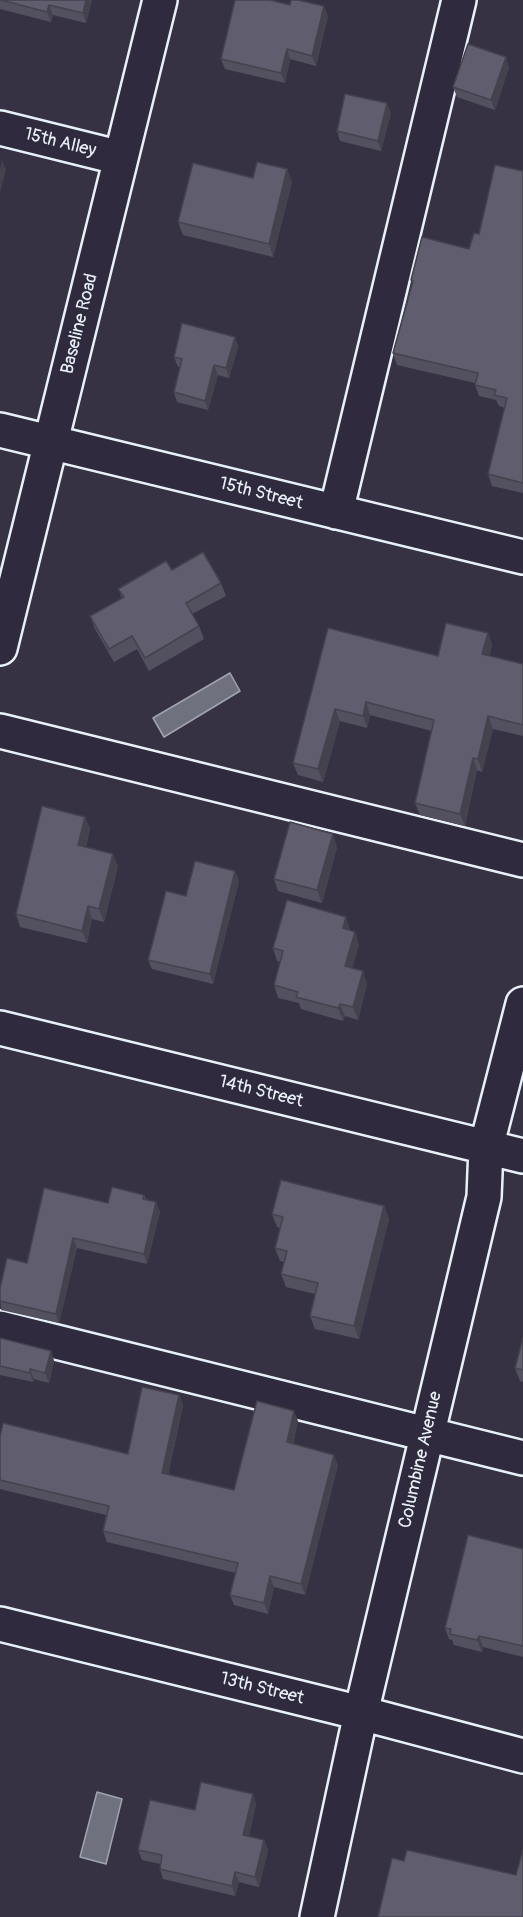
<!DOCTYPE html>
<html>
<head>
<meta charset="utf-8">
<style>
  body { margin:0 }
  canvas { display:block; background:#363244 }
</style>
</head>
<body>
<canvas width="523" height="1917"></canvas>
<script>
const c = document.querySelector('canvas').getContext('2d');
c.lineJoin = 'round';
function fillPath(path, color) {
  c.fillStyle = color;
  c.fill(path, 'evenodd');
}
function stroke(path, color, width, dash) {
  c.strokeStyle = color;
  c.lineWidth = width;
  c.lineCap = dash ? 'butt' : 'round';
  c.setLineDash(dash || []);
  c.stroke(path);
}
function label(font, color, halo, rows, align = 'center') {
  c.font = font + ' Pangolin,sans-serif';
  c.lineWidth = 4.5;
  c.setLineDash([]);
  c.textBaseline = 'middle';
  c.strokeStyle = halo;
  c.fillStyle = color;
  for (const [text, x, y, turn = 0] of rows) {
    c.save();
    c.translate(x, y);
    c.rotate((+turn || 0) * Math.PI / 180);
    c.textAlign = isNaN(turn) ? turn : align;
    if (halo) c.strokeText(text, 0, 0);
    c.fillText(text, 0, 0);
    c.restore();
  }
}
const water = new Path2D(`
  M230,673L240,691L164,737L153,718Z
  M97,1792L122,1799L106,1864L80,1857Z`);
const minor = new Path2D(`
  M0,128L121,158
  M0,430L523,557
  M336,512L459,0
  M0,648L160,0
  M0,731L523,860
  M0,1028L523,1156
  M0,1328L523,1458
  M0,1624L361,1713L523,1756
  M317,1917L361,1713L484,1197L486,1148L523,1004`);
const wall = new Path2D(`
  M0,0H92L86,23L53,15L51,22L0,9Z
  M328,16L316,66L290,59L285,83L225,69L221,59Z
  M509,67L495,110L457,97L453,87Z
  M391,113L381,151L340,141L337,131Z
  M287,169L292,182L273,257L183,235L178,222L253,178Z
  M523,171V493L492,486L488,474L505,408L499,406L496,400L479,396L475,385V383L397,365L393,353L412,283L411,280L469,249L479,234Z
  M235,337L238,347L229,378L218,375L208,410L177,402L174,392L180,367H178L174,357Z
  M172,570L221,583L226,596L192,614L199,626L204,639L149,671L137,649L114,662L95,629L90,616L122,598L118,589Z
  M328,628L438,656L488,633L492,645L489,656L523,664V736L493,729L482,772L477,770L465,826L420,815L415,803L432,731L370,715L367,728L340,721L323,782L298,775L293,763Z
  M85,817L90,829L86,847L118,866L104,922L92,919L87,943L20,927L16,914Z
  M337,847L322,903L278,891L274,879Z
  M235,871L239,881L213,984L152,969L148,960L186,896Z
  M346,917L350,931L355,932L359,945L352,968L367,984L358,1020L345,1016L343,1021L301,1009L299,1003L278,998L274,985L280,962L277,961L273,948Z
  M144,1195L146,1199L156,1202L160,1212L147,1264L77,1248L59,1323L1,1310L0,1288L108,1203Z
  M384,1206L389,1219L359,1339L315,1329L310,1316L315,1294L286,1287L281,1274L284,1262L280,1261L275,1248L280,1228L277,1227L272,1214Z
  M0,1338L51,1351L54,1361L49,1383L34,1379L33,1382L0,1375Z
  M523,1338V1382L520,1381L515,1368Z
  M179,1395L183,1406L168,1475L234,1490L298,1421L293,1444L338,1465L305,1595L274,1587L268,1614L234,1605L230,1595L236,1573L107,1542L103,1531L106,1515L0,1489V1437L128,1454Z
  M523,1549V1657L483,1647L482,1652L454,1645L452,1640L449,1639L445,1628Z
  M256,1804L249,1836L264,1840L268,1850L259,1887L239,1882L235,1896L163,1879L160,1869L161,1864L142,1860L138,1850L195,1810Z`);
const shadedWall = new Path2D(`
  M86,0H92L86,23L83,13Z
  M49,5L53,15L51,22L47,12Z
  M324,6L328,16L316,66L312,56Z
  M287,49L290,59L285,83L281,73Z
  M506,57L509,67L495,110L491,100Z
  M387,103L391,113L381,151L378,141Z
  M2,160L6,170L0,193V169Z
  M287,169L292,182L273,257L269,244Z
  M235,337L238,347L229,378L226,368Z
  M214,365L218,375L208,410L205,401Z
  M488,633L492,645L487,667L482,654Z
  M366,702L370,715L367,728L363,716Z
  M335,709L340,721L323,782L318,769Z
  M488,716L493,729L482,772L478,759Z
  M473,758L477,770L465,826L460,814Z
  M85,817L90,829L83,858L78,845Z
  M333,834L337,847L322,903L317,890Z
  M113,854L118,866L104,922L99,909Z
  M235,871L239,881L213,984L210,974Z
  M88,906L92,919L87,943L82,931Z
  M346,917L350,930L347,941L343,928Z
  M355,932L359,945L349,979L345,966Z
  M363,971L367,984L358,1020L353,1007Z
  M340,1004L345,1016L343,1021L338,1008Z
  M156,1202L160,1212L147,1264L144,1254Z
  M384,1206L389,1219L359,1339L354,1326Z
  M73,1238L77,1248L59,1323L56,1314Z
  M51,1351L54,1361L49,1383L45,1373Z
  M30,1369L34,1379L33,1382L30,1373Z
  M179,1395L183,1406L166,1484L162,1473Z
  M294,1411L298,1421L291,1453L287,1442Z
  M334,1455L338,1465L305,1595L301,1584Z
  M270,1576L274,1587L268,1614L264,1603Z
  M479,1636L483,1647L482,1652L477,1640Z
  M253,1794L256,1804L247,1845L243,1835Z
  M264,1840L268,1850L259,1887L255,1877Z
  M235,1872L239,1882L235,1896L232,1886Z`);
const building = new Path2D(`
  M1,0H86L83,13L49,5L47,12Z
  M235,0H270L290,5L291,0H298L324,6L312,56L287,49L281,73L221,59Z
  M468,44L506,57L491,100L453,87Z
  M345,94L387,103L378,141L337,131Z
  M257,162L287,169L269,244L178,222L193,163L253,178Z
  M495,165L523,171V483L488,474L507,398L494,395L496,390L475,385L478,373L393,353L413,281L411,280L422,237L469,249L474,233L479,234Z
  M182,323L235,337L226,368L214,365L205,401L174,392L182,359L174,357Z
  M203,552L221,583L186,603L199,626L145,658L132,636L109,649L90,616L124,597L118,589L166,561L172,570Z
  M446,623L488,633L482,654L523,664V725L488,716L478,759L473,758L460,814L415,803L434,720L366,702L363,716L335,709L318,769L293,763L328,628L438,656Z
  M42,806L85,817L78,845L113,854L99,909L88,906L82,931L16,914Z
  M290,822L333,834L317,890L274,879Z
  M195,861L235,871L210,974L148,960L166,891L186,896Z
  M287,900L346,917L343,928L355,932L345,966L363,971L353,1007L340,1004L338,1008L296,997L298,992L274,985L283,951L273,948Z
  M281,1180L384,1206L354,1326L310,1316L318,1283L281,1274L287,1251L275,1248L283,1217L272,1214Z
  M112,1187L144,1195L143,1199L156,1202L144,1254L73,1238L56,1314L0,1301V1288L7,1258L27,1263L44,1188L108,1203Z
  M0,1338L51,1351L45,1373L30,1369V1373L0,1366Z
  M523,1338V1370L515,1368Z
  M142,1387L179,1395L162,1473L234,1490L257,1401L294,1411L287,1442L334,1455L301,1584L270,1576L264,1603L230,1595L238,1563L103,1531L109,1506L0,1480V1437L3,1423L128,1454Z
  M468,1535L523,1549V1646L479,1636L477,1640L450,1634L451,1629L445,1628Z
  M201,1782L253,1794L243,1835L264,1840L255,1877L235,1872L232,1886L160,1869L162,1855L138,1850L150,1800L195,1810Z
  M407,1850L516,1875L523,1850V1917H378L392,1858L404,1861Z`);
const streetNames = [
  ["15th Alley",60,143,14],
  ["Baseline Road",80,324,-76],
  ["15th Street",261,494,14],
  ["14th Street",261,1092,14],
  ["Columbine Avenue",421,1460,-77],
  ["13th Street",262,1689,14]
];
fillPath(water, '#70717f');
stroke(water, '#a0a4af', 1.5);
stroke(minor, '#e8f1f8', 38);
stroke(minor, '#2f2a3d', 33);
fillPath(wall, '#53515f');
fillPath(shadedWall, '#43424d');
fillPath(building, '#605e6e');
stroke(building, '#43424d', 1.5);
label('18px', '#e8f1f8', '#2f2a3d', streetNames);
</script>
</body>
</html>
